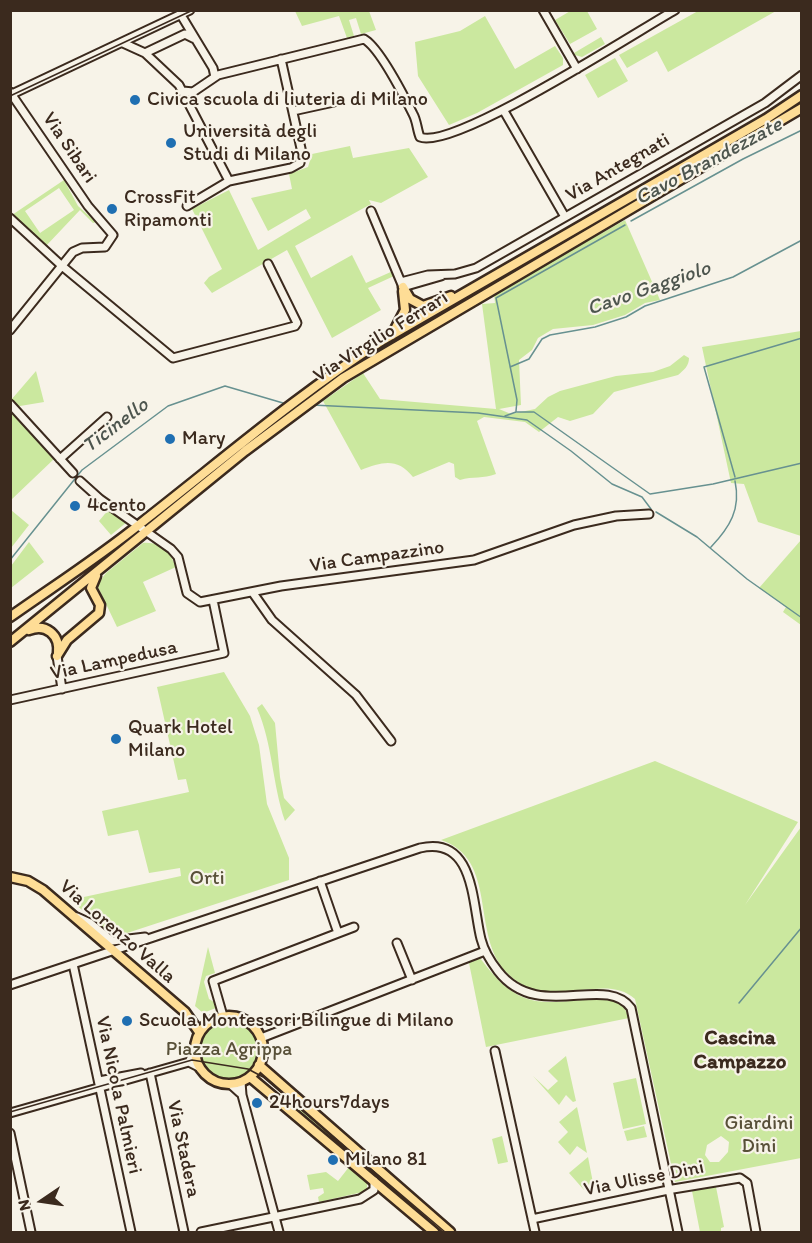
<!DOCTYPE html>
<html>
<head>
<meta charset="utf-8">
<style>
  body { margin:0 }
  #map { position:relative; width:812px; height:1243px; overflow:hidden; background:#f7f3e8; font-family:Itim,sans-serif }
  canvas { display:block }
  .frame { position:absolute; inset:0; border:12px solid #3b2a1e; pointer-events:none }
  .north { position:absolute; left:12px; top:1171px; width:60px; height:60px; -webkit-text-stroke:4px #f7f3e8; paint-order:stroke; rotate:257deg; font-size:16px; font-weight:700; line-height:24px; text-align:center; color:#3b2a1e }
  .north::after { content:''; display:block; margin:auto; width:21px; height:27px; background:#3b2a1e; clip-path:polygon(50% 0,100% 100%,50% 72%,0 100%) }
</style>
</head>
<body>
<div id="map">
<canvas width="812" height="1243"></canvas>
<div class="frame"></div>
<div class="north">N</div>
</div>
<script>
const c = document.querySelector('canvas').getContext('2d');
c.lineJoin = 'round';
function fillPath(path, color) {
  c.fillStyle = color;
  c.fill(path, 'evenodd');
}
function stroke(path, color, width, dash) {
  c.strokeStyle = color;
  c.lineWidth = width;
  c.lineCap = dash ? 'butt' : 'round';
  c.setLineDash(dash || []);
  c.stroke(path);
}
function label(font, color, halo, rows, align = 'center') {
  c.font = font + ' Itim,sans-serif';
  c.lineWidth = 4.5;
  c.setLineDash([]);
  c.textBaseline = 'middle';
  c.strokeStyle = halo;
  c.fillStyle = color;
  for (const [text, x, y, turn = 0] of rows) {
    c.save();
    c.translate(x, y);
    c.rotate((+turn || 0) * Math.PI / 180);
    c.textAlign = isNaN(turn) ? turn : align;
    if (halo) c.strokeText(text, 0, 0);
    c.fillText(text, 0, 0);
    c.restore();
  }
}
const green = new Path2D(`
  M572,10L587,11L597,29L570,44L555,20Z
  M295,11H369L376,30L361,34L356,18L349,20L354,36L347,38L339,16L302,26Z
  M698,11H776L668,72L657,51L627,68L619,55Z
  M485,16L515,69L555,46L563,58V65L477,113L449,125L418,76L415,42L460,31Z
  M601,37L605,44L582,57L575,55L574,53Z
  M615,58L628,81L598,98L585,75Z
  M350,146L353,158L409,148L428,177L381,203L369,200L371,204L295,246L311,278L352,255L366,283L393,271L394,276L368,288L381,310L332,338L287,250L212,293L204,283L209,277L222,269L192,209L229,190L258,250L311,218L306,209L268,231L251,198L292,189L289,174L308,167L312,154Z
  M64,180L78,206L96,222L93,223L80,210L45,247L12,215ZM59,188L74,210L40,233L25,211Z
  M625,220L660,300L645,303L625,315L593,325L553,329L538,338L532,350L519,360L521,405L499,409L511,414L535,409L548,397L560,391L616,376L653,372L670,366L684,355L689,358C689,366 684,370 678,375L614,392L593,414L570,421L558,417L539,432L525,422L484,417L477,421L496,474C483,479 473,476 460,480L455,477L454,464L449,462L413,477C397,457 382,462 361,470L323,401L363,373L380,399L496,409L482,304L495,303L494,294Z
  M801,331H802L801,536L758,522L744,484L731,483L702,347Z
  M36,371L44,402L14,407L11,400Z
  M11,408L51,452L54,459L11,500Z
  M109,509L127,522L111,535L99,521Z
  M11,510L29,525L11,548Z
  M801,540V625L783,612L786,607L759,588Z
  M29,542L44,562L11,588V566Z
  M143,543C159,541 171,553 176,567L143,582L156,611L117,627L97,585L106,573Z
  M224,672L250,716L259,745L267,804L289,858V880L115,937L70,900L181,876L180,868L149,873L138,830L108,836L102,811L189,792L186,779L178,780L157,687Z
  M262,704L275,723L280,777L284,798L295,810L285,821C272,783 273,745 257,708Z
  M655,761L798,822L745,905L801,827V1158L675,1182L635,999C603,970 549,1015 507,973C470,936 499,859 441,840ZM721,1136L729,1142L728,1152L719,1162H710L705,1155L707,1145Z
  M208,947L215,973L206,976L204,982L209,999L214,1002L216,1008L203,1013L195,1006Z
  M480,958C492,974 506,991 525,998C555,1009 592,993 614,1001C623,1004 626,1010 629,1018L486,1047L469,963Z
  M198 1050a31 31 0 1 1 62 0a31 31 0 1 1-62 0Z
  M566,1056L576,1101L573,1102L566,1095L559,1105L533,1076L548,1090L558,1081L548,1071Z
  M636,1078L646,1124L623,1129L613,1083Z
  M284,1091L398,1189L392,1196L278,1098Z
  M577,1107L587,1153L577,1146L570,1155L558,1142L568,1132L559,1122Z
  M644,1126L647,1137L627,1141L624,1131Z
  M502,1136L508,1162L498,1164L492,1139Z
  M588,1157L594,1188L584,1190L569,1173Z
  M349,1167L367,1183V1191L319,1202L318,1197L324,1193L323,1188L310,1190L307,1175L326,1172L338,1181Z
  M716,1187L724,1227L721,1228V1232H700L692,1191Z`);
const stream = new Path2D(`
  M631,221L743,159L802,130
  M510,367L529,359L542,339L550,335L595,327L626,317L645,306L733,277L802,240
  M312,405L478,413L527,420L571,451L612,484L642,497L651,509
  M516,411L517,400L496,298L625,225
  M505,416L516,412H534L650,494L713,484L802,463
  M735,477L704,367L802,338
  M656,512L697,537L747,579L802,618
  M711,547C730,527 741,509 735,481
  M10,560L82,470L168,406L225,386L283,403
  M739,1003L802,927`);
const minor = new Path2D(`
  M543,10L577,69
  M181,15L213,68L215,77
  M123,43L145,53L179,85L229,181
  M145,53L185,34L193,38
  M183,91L193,92L218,75L364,39C380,48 404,96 413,114C417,121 417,130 420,137C453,151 636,32 675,10
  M10,92L88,206L113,235L105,247L82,248L73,252L10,330
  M10,95L190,10
  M293,111L334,102
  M504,111L565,217
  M187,206L229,181L291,168L300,163L302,153L281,59
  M371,211L403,287L441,276
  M10,218L62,266L173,358L295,326L297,323L268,264
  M401,282L428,275L455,274L476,268L765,103L802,75
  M10,404L73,473
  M60,459L107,417
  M80,481L100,499L171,549L178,557L187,593L200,602L281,586L474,560L574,525L616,516L649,514
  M253,593L272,620L356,695L391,741
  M57,656L62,689
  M10,700L224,653L213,600
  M320,881L338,933
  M77,917L90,923L112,941L145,937
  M397,943L412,980
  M73,964L131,1232
  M10,985L420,848C475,835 472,904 481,939C484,951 491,962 498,971C538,1023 605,973 631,1008L678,1232
  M223,1016L213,981L354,927
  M261,1038L485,951
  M495,1051L535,1232
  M189,1062L195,1050
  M150,1073L184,1232
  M99,1081L141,1073
  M241,1082L242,1095L279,1232
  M230,1084L240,1093
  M10,1113L189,1062L199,1067
  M10,1133L31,1232
  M532,1219L673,1189L740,1178L747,1183L756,1232
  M201,1232L360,1199L374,1190V1181`);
const major = new Path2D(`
  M403,287L410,299L423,306L451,296
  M392,335L405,310L403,291
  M10,617C54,586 99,557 140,524C221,461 297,395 383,340L766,119L802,95
  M29,630C46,623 60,635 58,653
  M10,642L245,451L343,378L802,108
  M57,656L67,640L99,613L100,605L91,588L96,576
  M10,877L28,881L43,890L185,1012L199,1032
  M195 1050a34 34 0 1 1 68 0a34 34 0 1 1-68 0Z
  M259,1065L450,1232
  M250,1077L434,1232`);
const tram = new Path2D(`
  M10,96L193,10
  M10,1112L192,1060L248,1069L263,1077L445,1232`);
const markers = [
  [135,100,6,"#1f6fb2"],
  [171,143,6,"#1f6fb2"],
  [112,209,6,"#1f6fb2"],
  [170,439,6,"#1f6fb2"],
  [75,506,6,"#1f6fb2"],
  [116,739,6,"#1f6fb2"],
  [127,1021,6,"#1f6fb2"],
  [257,1103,6,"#1f6fb2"],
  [333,1160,6,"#1f6fb2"]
];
const poiNames = [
  ["Civica scuola di liuteria di Milano",147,100],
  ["Università degli",183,132],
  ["Studi di Milano",183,155],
  ["CrossFit",124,198],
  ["Ripamonti",124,221],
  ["Mary",182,439],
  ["4cento",87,506],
  ["Quark Hotel",128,728],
  ["Milano",128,751],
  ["Scuola Montessori Bilingue di Milano",139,1021],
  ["24hours7days",269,1103],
  ["Milano 81",345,1160]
];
const streetNames = [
  ["Via Sibari",69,148,56],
  ["Via Antegnati",618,168,-30],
  ["Via Virgilio Ferrari",381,337,-32],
  ["Via Campazzino",377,557,-8],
  ["Via Lampedusa",114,661,-12],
  ["Via Lorenzo Valla",117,932,41],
  ["Via Nicola Palmieri",118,1095,78],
  ["Via Stadera",183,1149,78],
  ["Via Ulisse Dini",644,1179,-11]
];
const parkNames = [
  ["Orti",207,879],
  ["Piazza Agrippa",229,1050],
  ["Giardini",759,1124],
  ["Dini",759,1147]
];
const waterNames = [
  ["Cavo Brandezzate",709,162,-28],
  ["Cavo Gaggiolo",649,289,-19],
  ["Ticinello",116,426,-37]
];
const neighbourhoodNames = [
  ["Cascina",740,1039],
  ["Campazzo",740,1063]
];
fillPath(green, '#cbe89f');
stroke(stream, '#679190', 1.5);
stroke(minor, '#3b2a1e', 11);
stroke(major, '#3b2a1e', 13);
stroke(minor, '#f7f3e8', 7);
stroke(major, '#fedd96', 8);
stroke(tram, '#3b2a1e', 1.5);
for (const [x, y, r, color] of markers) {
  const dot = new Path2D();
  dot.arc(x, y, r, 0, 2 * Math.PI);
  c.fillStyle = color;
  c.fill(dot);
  stroke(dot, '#f7f3e8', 2);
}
label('20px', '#3b2a1e', '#f7f3e8', poiNames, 'left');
label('20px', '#3b2a1e', '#f7f3e8', streetNames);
label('20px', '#585038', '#f7f3e8', parkNames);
label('italic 21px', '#4d554e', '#f7f3e8', waterNames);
label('bold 21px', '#3b2a1e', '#f7f3e8', neighbourhoodNames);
</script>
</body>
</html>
